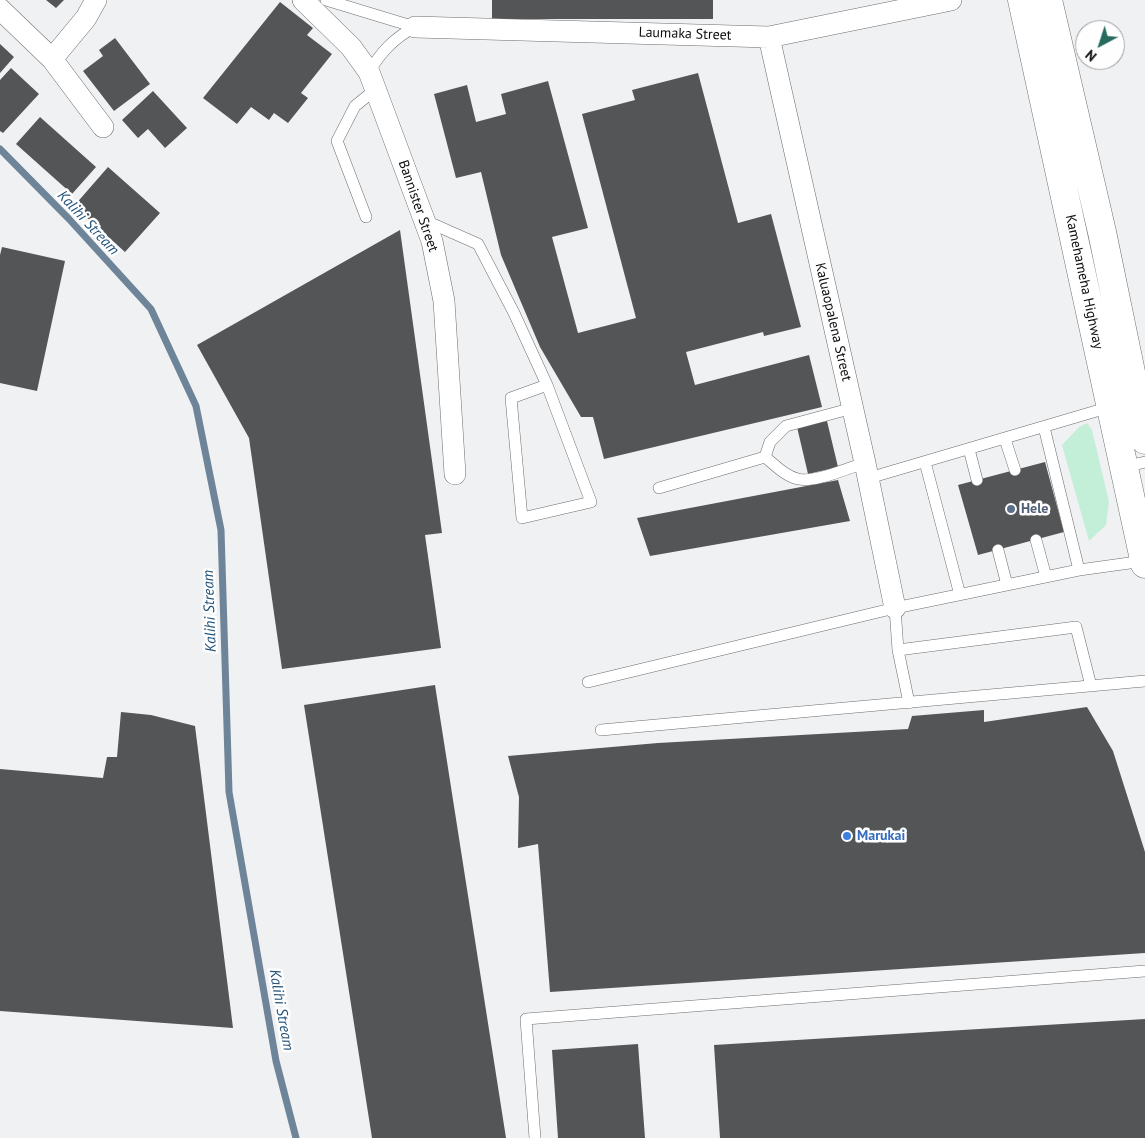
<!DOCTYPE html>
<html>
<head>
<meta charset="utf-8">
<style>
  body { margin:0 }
  #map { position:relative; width:1145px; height:1138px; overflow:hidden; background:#f0f1f3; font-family:"PT Sans",sans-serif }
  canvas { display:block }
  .north { position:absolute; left:1075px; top:20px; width:50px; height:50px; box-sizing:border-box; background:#fefeff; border:1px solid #9d9d9e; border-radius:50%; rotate:220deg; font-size:14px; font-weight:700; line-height:20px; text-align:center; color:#0c0c0d }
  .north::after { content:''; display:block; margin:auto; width:18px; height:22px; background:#256a5d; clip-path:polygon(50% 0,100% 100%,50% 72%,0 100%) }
</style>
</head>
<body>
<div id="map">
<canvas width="1145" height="1138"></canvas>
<div class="north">N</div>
</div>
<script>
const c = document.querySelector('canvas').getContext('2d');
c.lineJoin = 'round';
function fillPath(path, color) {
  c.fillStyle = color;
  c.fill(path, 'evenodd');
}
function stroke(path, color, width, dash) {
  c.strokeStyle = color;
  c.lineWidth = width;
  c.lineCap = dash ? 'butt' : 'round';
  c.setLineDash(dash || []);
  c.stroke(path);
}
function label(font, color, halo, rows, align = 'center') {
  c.font = font + ' "PT Sans",sans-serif';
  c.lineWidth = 5;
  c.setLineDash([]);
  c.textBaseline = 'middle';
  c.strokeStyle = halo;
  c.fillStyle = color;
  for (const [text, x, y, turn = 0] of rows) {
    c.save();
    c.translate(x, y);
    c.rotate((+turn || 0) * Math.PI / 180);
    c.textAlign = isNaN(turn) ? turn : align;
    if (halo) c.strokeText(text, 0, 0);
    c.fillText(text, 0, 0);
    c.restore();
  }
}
const green = new Path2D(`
  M1087,423L1092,430L1109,502L1106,525L1089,541L1062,445L1079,427Z`);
const stream = new Path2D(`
  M0,149L69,219L151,309L196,406L221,530L229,792L276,1061L296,1138`);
const building = new Path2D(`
  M46,0H64L56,8Z
  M492,0H713V19H492Z
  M280,2L313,28L307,35L332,54L301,93L308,98L288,123L274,113L269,120L251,107L237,124L203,98Z
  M115,38L150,84L114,111L83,71L103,56L99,50Z
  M0,44L14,57L0,73Z
  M11,68L39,94L3,133L0,131V80Z
  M698,73L738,223L771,214L801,327L764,336L763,332L686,352L695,385L809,355L822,407L604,459L593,417H581L540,347L501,255L481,172L456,178L434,94L467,85L476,122L506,114L501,94L548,81L588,228L552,237L578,333L636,318L582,114L635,100L632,90Z
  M153,91L187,128L165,148L148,129L138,138L122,120Z
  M40,117L96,167L72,194L16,144Z
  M108,167L160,213L125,252L74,206Z
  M400,230L442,533L425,535L441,648L282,669L249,438L197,345Z
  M2,247L65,261L37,391L0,383V255Z
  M827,421L838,467L808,474L797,427Z
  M1045,462L1064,532L978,555L958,485Z
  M838,480L850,521L650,556L637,518Z
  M435,685L506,1138H372L304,705Z
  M1087,707L1113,751L1145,852V953L550,992L538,844L518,848L519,797L508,756L658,743L908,729L912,716L984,710V722Z
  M121,712L151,715L195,726L233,1028L0,1011V769L103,778L107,757H117Z
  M1145,1019V1138H720L714,1045Z
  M638,1044L645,1138H558L552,1050Z`);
const service = new Path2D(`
  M326,0L415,27
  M369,72C381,52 394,38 415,27
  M366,217L337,141L355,106L376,89
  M426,221L478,244L514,313L547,385L591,502L522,518L511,398L547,385
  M1044,427L1079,570
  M1005,439L1015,470
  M969,449L977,480
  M765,457C775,465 785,476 798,479C816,483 847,468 865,463
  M765,457L770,442L786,426L853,408
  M925,462L960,595
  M1123,467L1145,462
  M869,478L1110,407
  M659,488L765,457
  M1036,540L1046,577
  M998,550L1007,585
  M895,608L898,650
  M588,682L895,608L1079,570L1144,561
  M909,703L898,650L1076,627L1091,686
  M601,730L1145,681
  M535,1138L526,1019L1145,971`);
const minor = new Path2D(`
  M303,0L351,47L369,72L432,241L444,301L455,474
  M0,9L52,59L103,127
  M415,27L769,37L951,0
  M769,37L865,463L895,608
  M52,59L86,18L96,0`);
const primary = new Path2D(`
  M1022,0L1145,564
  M1048,0L1102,232L1145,440`);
const markers = [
  [1011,509,5,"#5c6f8a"],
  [847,836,5,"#3f7fe0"]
];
const streetNames = [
  ["Laumaka Street",685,34,2],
  ["Bannister Street",418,206,71],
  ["Kamehameha Highway",1084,282,78],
  ["Kaluaopalena Street",833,322,77]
];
const serviceNames = [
  ["Hele",1021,509]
];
const shopNames = [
  ["Marukai",857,836]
];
const waterNames = [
  ["Kalihi Stream",88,223,47],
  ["Kalihi Stream",210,611,-92],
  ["Kalihi Stream",281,1010,80]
];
fillPath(green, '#c3eed7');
stroke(stream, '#6e8499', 7);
fillPath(building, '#545556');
stroke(service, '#6c6d6f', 12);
stroke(minor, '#6c6d6f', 22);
stroke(primary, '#6c6d6f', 29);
stroke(service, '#fff', 11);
stroke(minor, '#fff', 21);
stroke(primary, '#fff', 28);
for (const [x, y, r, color] of markers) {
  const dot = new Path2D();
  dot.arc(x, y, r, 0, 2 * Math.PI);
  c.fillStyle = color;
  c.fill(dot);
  stroke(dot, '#fefeff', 2);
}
label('14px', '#0c0c0d', '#fefeff', streetNames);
label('bold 14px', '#4e5e75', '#fefeff', serviceNames, 'left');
label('bold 14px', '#366cbe', '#fefeff', shopNames, 'left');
label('italic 15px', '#23537b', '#fefeff', waterNames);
</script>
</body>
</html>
